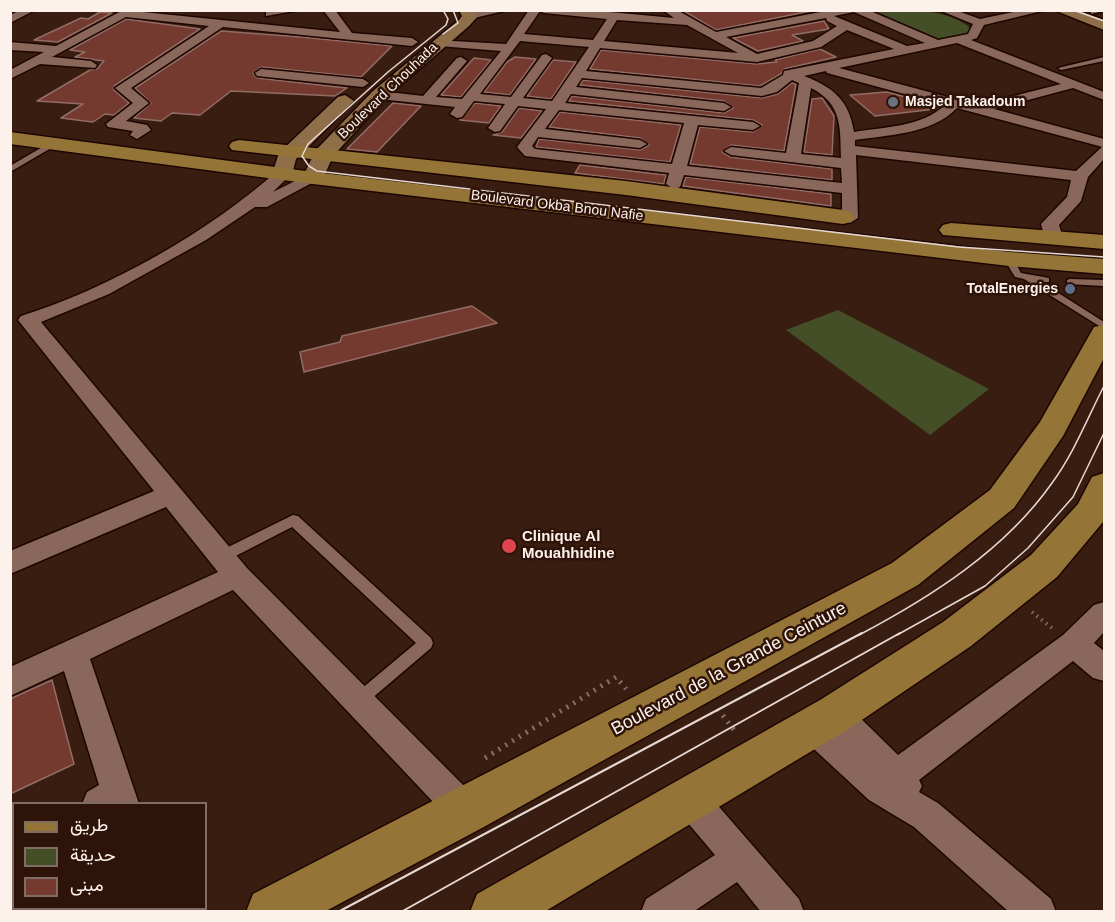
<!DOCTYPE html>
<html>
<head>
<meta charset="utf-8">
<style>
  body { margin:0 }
  #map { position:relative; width:1115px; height:922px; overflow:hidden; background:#391d11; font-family:Arial,Vazirmatn,sans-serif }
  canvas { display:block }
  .frame { position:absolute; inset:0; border:12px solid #fdf1ec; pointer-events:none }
  .legend { position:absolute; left:12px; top:802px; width:195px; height:108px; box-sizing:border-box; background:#2e1408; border:2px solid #816c63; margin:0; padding:8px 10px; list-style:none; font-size:18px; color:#fdf1ec }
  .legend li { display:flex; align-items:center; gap:12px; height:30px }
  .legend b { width:30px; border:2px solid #816c63 }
</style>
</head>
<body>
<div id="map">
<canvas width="1115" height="922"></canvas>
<div class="frame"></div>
<ul class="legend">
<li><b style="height:8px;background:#957438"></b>طريق</li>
<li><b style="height:16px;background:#444f28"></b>حديقة</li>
<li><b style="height:16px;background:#74392f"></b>مبنى</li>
</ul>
</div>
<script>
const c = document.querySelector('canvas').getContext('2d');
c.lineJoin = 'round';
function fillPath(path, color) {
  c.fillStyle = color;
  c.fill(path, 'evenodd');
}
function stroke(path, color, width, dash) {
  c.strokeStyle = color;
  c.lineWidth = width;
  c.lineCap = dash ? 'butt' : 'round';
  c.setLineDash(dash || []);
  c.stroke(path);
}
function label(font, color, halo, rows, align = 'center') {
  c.font = font + ' Arial,sans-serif';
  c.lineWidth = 5;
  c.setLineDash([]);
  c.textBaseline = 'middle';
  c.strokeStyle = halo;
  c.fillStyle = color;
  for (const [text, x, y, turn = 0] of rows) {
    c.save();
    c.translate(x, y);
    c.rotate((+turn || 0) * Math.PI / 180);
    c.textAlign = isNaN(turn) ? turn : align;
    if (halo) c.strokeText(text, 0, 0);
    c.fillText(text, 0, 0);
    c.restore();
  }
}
const green = new Path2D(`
  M878,10C911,11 950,7 975,32L940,39L926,37L867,13Z
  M838,310L989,389L930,435L786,330Z`);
const building = new Path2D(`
  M682,10H816L716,30Z
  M100,12L112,13L58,42L34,40L81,18L88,19Z
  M126,19L200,29L114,86V90L129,103L114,115L105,114L93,122L61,118L83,104L37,101L90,70L97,69L104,61L75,57L85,52L70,50Z
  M824,21L829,29L792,35L803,41L758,51L733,38Z
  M221,31L301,37L392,46L361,77L261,67L253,73L257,78L347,88L335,96L231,91L200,115L172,113L161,121L134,118L151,103L135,88Z
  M820,49L836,57L784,69L781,74L760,86L590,69L601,50L757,64L777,62L775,60Z
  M515,57L536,59L510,95L484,92L507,62Z
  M474,58L491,60L461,97L441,95Z
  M553,60L576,62L551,99L527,96Z
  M583,80L762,98L778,94L792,83L796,84L784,151L731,145L722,152L731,157L832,169V180L690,164L700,127L753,132L762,125L753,120L569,101L572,96L724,113L733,108L724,101L580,85Z
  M887,92L940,106L936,109L875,116L850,95Z
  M822,98L834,116L832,155L804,152L812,99Z
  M393,103L421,106L377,152L347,149Z
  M475,103L501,106L489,123L460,120Z
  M519,108L542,111L521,138L493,135L502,132Z
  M560,112L681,125L670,162L536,147L539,139L640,150L649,145L640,138L549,127Z
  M580,165L666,175L664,184L575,173Z
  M686,177L831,194V206L683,186Z
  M472,306L497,323L304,372L300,352L340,342L342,336Z
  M52,680L74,764L10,794V699Z`);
const pathFar1 = new Path2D(`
  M1032,612L1052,628`);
const path = new Path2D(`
  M718,709L737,734
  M485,758L616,677L626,689`);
const lane = new Path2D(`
  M1104,57V61L1061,70L1058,68Z
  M51,142L58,144L10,172V166Z
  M1009,256L1012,257L1021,273L1049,278V282H1041L1104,322V329L1024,279L1015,277L1004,259Z
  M1070,279L1104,280V286L1067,284V280Z
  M293,515L298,516L431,638L433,643L431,648L364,705L359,707L354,705L351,700L354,695L416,643L292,527L226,561L221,562L216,561L214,557L216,553Z`);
const street = new Path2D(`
  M21,10H35L10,23V15Z
  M123,10L340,32L323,10H335L352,33L412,38L418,42L412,46L223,27L131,88L149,103L126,121L147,125L151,130L137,139L130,135L133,131L108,127L106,124L133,103L115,88L209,26L126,17L52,57L91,61L97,65L95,68L40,64L10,79V70L44,52L10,50V42L56,46Z
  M271,10H300L266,16V12Z
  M482,10H508L470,19L465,16Z
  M529,10H588L674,18L663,10H677L716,32L831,10H868L938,40L968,34L973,24L939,10H955L980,19L1023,10H1046L984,25L977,38L971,40L1104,92V100L1073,88L994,109L1104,139V159L1088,177L1081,201L1059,225L1063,238L1054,243L1045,238L1041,224L1067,197L1071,180L856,155L858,218L850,223L842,218V193L684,175L680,187L674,189L666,184L669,173L525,156L517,147L546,109L518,106L500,131L495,132L488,128L505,104L474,101L462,117L457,118L450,114L455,107L379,99L372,95L379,91L423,96L457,58L461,57L467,61L436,97L462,99L501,51L439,46L435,44V40L506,44ZM540,11L544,13L607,19L593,40L524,34ZM854,12L925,43L907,46L834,16ZM826,18L827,21L837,26L813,41L757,54L726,37ZM617,20L687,25L738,53L604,41ZM847,30L894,49L784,71L783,75L761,88L586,71L600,48L757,62L821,47ZM520,41L589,47L552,101L523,98L552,58L546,54L542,55L511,97L480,94ZM957,43L1061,84L978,105L839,68ZM826,71L827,73L945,105C922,127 884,127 854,132C849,100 833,87 804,76ZM582,78L762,96L777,92L792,80L799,83L786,153L731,147L724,151L731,155L841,168L842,183L687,166L698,125L753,130L760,126L753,122L565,103L571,94L724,111L731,107L724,103L576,87ZM811,88C843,104 840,129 841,158L801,154ZM957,108L1099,146L1102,147L1076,171L855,146V140C889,135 932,134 957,108ZM559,110L684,123L672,164L535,149L532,146L538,137L640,148L647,144L640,140L545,129Z
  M1091,10H1104V11L1091,14Z
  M261,69L363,79L369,83L363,87L257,76L255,73Z
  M283,169L291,174L273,192L307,175H319L321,178L267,207H255L206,240L109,294L41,322L247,568L477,799L482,811L477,823L465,828L453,823L233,590L90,659L139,804H82L87,792L99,785L64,671L10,696V667L218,572L166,507L10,574V551L154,491L18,320L21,316C108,289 210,231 277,171Z
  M1104,602V632L1094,643L1104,651V681L1093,678L1073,661L919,780L922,786L919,792L938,803L1051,899L1056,912H1009L914,827L869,800L802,738L797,727L802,716L813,712L819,714L824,704L835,699L846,704L898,755L1063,635L1094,605Z
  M689,781L701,786L799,899L804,912H761L737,882L693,912H641L646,899L715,855L677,810L672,798L677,786Z
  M14,832V867L10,869V833Z
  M135,908H172V912H135Z`);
const secondary = new Path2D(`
  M459,10H474L478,16L469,26L385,99L333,156L321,183H305L302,178L316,150L373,91L459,20L462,16Z
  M1054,10H1077L1104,20V30Z
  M345,95L354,101L296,159L291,179H275L272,174L279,153L338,97Z`);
const primary = new Path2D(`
  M10,132L313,172L1009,252L1104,259V274L1009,266L313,184L10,144Z
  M239,140L626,181L843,210L851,212L855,217L851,222L843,224L626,195L232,150L229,146L232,142Z
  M951,223L1104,235V249L943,235L939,230L943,225Z
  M1104,325V358L1063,436L1014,508L918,585L482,828L324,912H246L253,894L892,563L990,490L1040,422L1094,327Z
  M1104,473L1103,522L1057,577L971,646L850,728L544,912H470L477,894L820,700L943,622L1031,555L1078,504L1092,477Z`);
const tramFar1 = new Path2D(`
  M443,10L448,19L446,25L388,72L308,144L302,156L309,166L317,171L959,247L1104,257
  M1073,10L1104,21
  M443,34L458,23L453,10
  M859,635C931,597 1005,550 1052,483C1074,453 1087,419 1104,386
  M897,635L985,586L1028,548L1073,497L1104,433`);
const tram = new Path2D(`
  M338,912L862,633
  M401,912L900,633`);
const markers = [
  [893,102,6,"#6b7280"],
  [1070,289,6,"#5c6f8a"],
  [509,546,8,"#e0444e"]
];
const farStreetnames = [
  ["Boulevard Chouhada",388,91,-44],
  ["Boulevard Okba Bnou Nafie",557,206,7]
];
const farPoinames = [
  ["Masjed Takadoum",905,102],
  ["TotalEnergies",1058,289,"right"]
];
const poiNames = [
  ["Clinique Al",522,537],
  ["Mouahhidine",522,554]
];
const nearStreetnames = [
  ["Boulevard de la Grande Ceinture",729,669,-28]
];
fillPath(green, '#444f28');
fillPath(building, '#74392f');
stroke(building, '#916d66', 1.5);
stroke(lane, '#1e0600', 3);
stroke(street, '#1e0600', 3);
stroke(secondary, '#1e0600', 3);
stroke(primary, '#1e0600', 3);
stroke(pathFar1, '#856f66', 4, [1.5, 4.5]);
stroke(path, '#856f66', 5, [2, 6]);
fillPath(lane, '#89685b');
fillPath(street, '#89685b');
fillPath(secondary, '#8f6e4a');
fillPath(primary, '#957438');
stroke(tramFar1, '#e6d9d3', 1.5);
stroke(tram, '#e6d9d3', 2);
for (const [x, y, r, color] of markers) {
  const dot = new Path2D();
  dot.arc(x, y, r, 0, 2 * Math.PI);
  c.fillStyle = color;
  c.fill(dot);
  stroke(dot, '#2e1408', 2);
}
label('14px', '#fdf1ec', '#2e1408', farStreetnames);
label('bold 14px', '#fdf1ec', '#2e1408', farPoinames, 'left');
label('bold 15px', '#fdf1ec', '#2e1408', poiNames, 'left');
label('18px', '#fdf1ec', '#2e1408', nearStreetnames);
</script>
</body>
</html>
